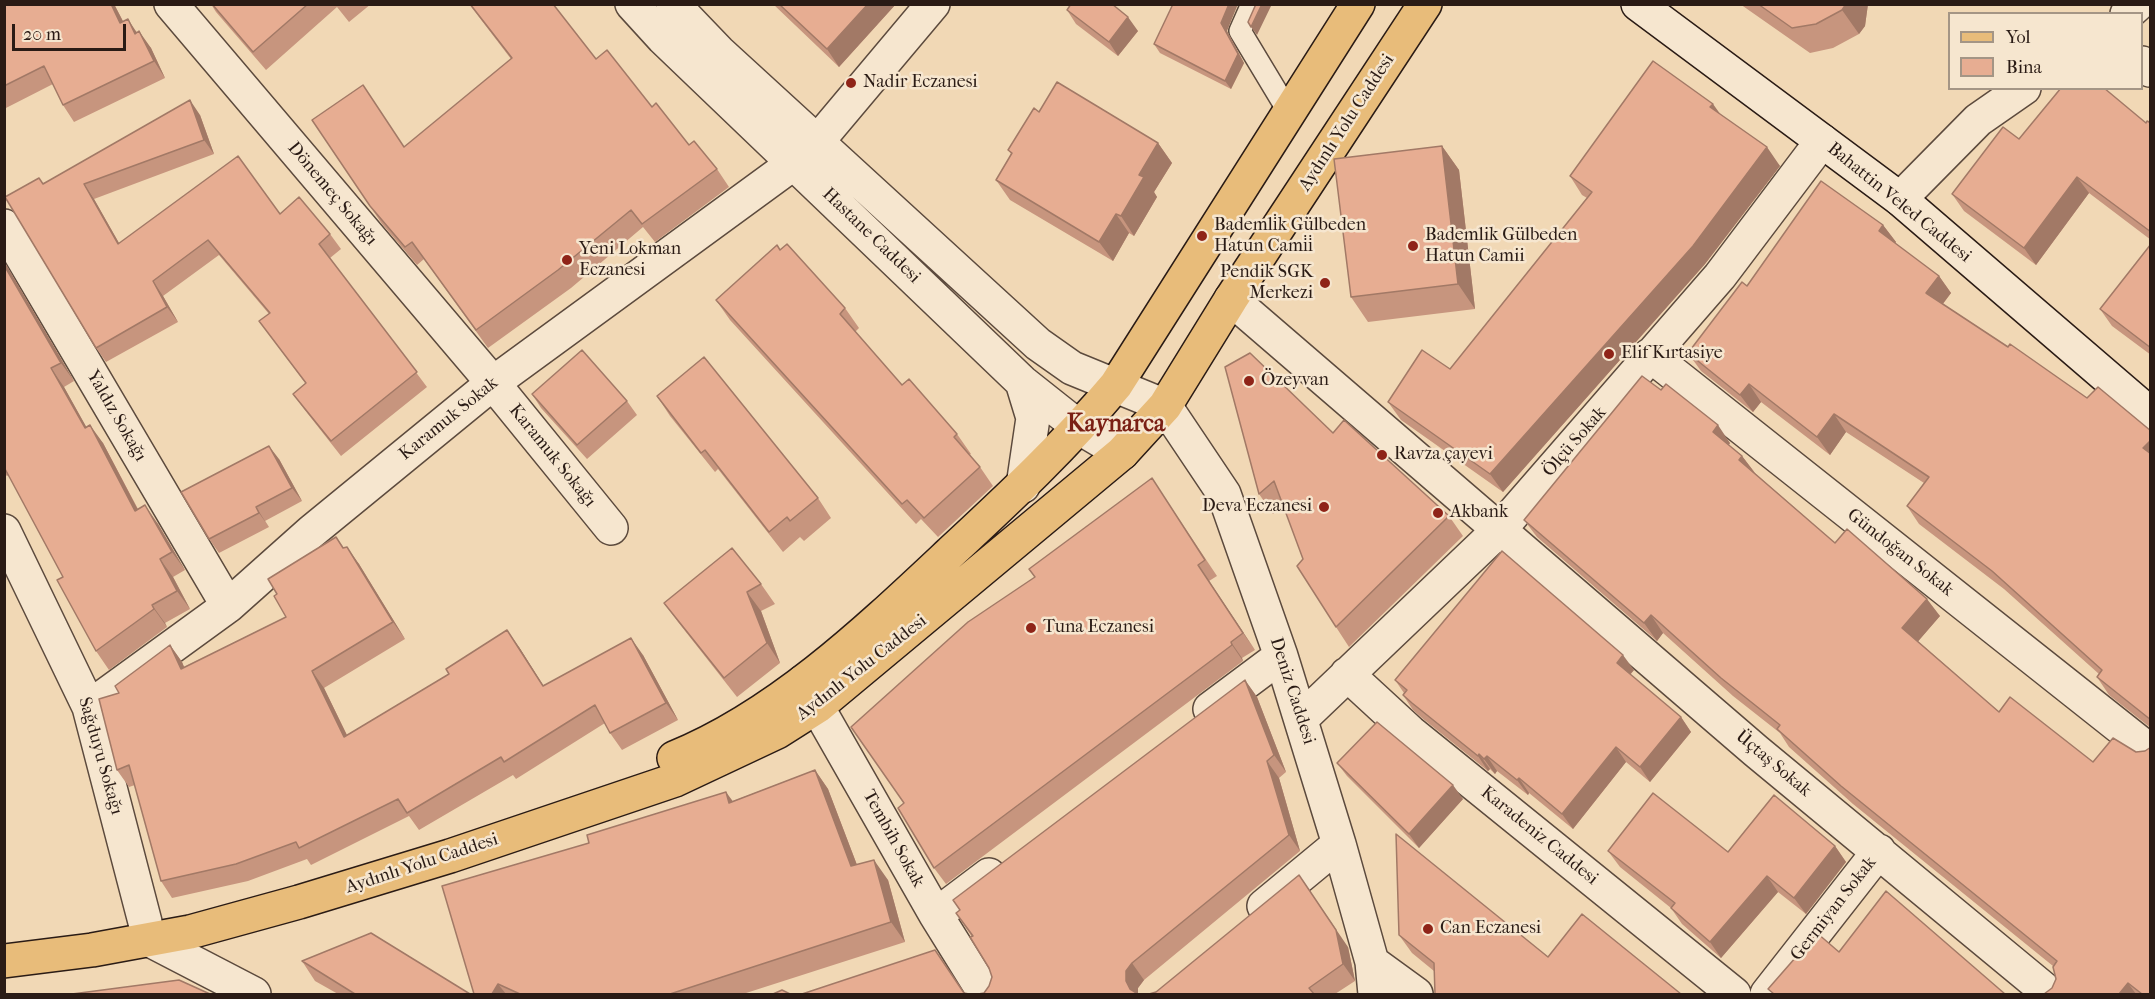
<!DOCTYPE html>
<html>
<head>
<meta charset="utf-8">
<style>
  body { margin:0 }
  #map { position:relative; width:2155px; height:999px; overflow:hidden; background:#f1d8b5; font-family:"IM FELL French Canon",serif }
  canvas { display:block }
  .frame { position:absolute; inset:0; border:6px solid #2a1b15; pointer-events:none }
  .legend { position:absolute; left:1948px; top:12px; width:195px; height:78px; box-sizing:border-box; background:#f6e6cf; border:2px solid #a49585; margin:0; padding:8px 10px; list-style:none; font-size:18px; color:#2a1b15 }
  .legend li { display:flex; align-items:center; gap:12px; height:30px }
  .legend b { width:30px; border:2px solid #a49585 }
  .scale { position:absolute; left:12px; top:24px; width:114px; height:27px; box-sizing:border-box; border:3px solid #2a1b15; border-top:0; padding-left:8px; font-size:18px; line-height:21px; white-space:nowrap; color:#2a1b15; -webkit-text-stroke:4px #f6e6cf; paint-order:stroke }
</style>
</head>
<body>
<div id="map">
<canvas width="2155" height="999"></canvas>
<div class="frame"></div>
<ul class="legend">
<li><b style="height:8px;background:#e8bc7a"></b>Yol</li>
<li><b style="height:16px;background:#e7ad92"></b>Bina</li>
</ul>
<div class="scale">20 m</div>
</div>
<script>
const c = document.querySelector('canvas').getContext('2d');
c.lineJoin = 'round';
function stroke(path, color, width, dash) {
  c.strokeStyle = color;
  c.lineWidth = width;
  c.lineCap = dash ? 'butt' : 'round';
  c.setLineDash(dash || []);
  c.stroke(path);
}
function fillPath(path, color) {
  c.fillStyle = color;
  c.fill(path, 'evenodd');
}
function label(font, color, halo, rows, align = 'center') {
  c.font = font + ' "IM FELL French Canon",serif';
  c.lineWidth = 5;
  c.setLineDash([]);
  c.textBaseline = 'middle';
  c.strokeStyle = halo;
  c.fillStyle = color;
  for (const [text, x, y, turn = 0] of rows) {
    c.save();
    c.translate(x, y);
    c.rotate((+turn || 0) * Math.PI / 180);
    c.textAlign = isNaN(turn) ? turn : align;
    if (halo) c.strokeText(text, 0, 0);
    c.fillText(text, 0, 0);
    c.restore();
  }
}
const lane = new Path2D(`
  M1252,4L1240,31L1290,114`);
const street = new Path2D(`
  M171,4L493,383L611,528
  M632,4L663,38L1022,382L1080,428L1122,453
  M673,4L719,52L1038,344L1072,368L1165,406L1224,494L1281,656L1339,844L1372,962L1375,994
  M2127,14L2138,4
  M2142,63L2150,70
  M1900,199L1978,120L2024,88
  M4,226L228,606
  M1231,299L1756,751L2050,994
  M1650,355L2150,751
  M1022,382L1033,418L1023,486
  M4,531L89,707L145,922
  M1347,674L1410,732L1734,994
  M803,682L936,915L985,994
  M89,707L228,606L311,532L493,383L794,163L817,142L933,4
  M1210,709L1281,656
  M1301,719L1500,529L1720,276L1822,141
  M1264,906L1339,844
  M936,915L989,875
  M150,940L254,994
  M1372,962L1416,994
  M1767,994L1879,851`);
const secondary = new Path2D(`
  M1638,4L1900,199L2150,414`);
const primary = new Path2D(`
  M674,758C778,716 869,629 950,553C1008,499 1065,446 1116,385L1358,4
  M4,961L92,950L190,932L299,902L450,856L675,780L777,732L818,706L1122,453L1165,406L1231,299L1425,4`);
const wall = new Path2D(`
  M4,4H114L123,21L137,32L151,48L165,78L74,122L63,105L53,84L4,109Z
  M211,4H371L349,22L337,7L266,70L216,12Z
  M469,4H553L596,59L652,107L689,145L717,169L729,187L655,242L643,227L571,288L488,348L424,259L417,265L382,224L312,120L405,147L511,59Z
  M773,4H896L839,67Z
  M1740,4H1868L1865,26L1859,34L1833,48L1810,53Z
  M1067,10L1138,31L1118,56L1076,24Z
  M1227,31L1244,63L1231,89L1160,53L1154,44Z
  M1720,114L1780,166L1705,264L1503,492L1401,420L1388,402L1450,369L1587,198L1582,195L1570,176Z
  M200,115L214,154L94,199L119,243L280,214L330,234L341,249L330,258L427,387L341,456L304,409L293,394L306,384L259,321L269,314L219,255L163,296L178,322L106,362L96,348L43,183Z
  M2146,123H2151V240L2089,193L2036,265L1964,211L1952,194L2019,139Z
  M1158,143L1172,163L1154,192L1157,197L1134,236L1129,233L1113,261L1010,200L996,180L1011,154L1008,150Z
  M1442,146L1459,170L1475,309L1368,322L1351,297Z
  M1883,225L1896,242L1895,243L1939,276L1951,293L1943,304L2087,398L2151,431V728L2109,695L2097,677L2099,674L2004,589L1919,524L1907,506L1924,483L1846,432L1830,455L1761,402L1753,412L1701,371L1688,353L1747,286Z
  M2151,244V355L2112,326L2100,309Z
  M780,250L845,308L859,328L855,332L902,385L957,434L971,454L969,455L980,467L993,486L938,537L921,519L916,524L730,320L716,300Z
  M4,261L74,381L64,387L86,427L103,443L138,509L158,524L185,570L173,577L190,609L165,623L167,627L109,670L96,651L63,577L9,475L7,476L4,473Z
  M1225,367L1333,433L1449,516L1463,536L1349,647L1336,627L1303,559L1283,505L1273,514L1259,494Z
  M1661,390L1730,443L1729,445L1742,456L1755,473L1835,543L1940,616L1918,641L1999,712L2093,762L2136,752L2145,751L2151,994H2031H2044L2052,988L2056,979L2053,966L1853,804L1789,747L1780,733L1733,696L1663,633L1657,641L1537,537L1524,520Z
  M532,394L627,401L637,415L587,459L541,408Z
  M657,396L818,498L831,518L804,541L800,537L783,552L718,469L715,472L670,416Z
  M279,459L302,501L265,521L269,527L219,553L209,539Z
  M1163,495L1217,576L1209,581L1255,650L1242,658L1243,661L946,884L934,868L904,803Z
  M336,537L344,548L359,564L405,639L324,688L347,735L519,647L543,685L643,655L678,720L622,750L610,733L605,723L516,779L513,775L419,830L409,816L311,865L307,859L248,881L172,898L161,881L135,785L129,787L117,770L119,693L170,645L182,662L184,667L286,617L277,594Z
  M761,584L775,604L761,611L780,663L737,697L678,622L664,603Z
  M1634,670L1630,675L1681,717L1691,732L1650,782L1626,762L1573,829L1529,793L1528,795L1497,771L1495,774L1490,769L1488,771L1422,718L1413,710L1403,695L1404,693L1395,680Z
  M1245,680L1257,697L1286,772L1279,778L1300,851L1144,980L1138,988V994L984,993L989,986L992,977L989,968L972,937L956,913Z
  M1337,763L1463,799L1419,848L1347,776Z
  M815,770L828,789L857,865L888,880L905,942L743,994H474L733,801Z
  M1835,846L1846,862L1806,914L1778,892L1721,958L1682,924L1671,908L1620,867L1608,851L1728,852Z
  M1399,935L1548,957L1681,994L1434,971L1412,953Z
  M1348,947L1355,981L1335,994H1149Z
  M302,961L470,994H338L315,981Z`);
const shadedWall = new Path2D(`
  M111,4H114L132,39L120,23Z
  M868,4H896L839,67L827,49Z
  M1229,4H1238L1227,31L1244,63L1231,89L1225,81L1221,23Z
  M1262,4H1272L1257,35L1251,27Z
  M1846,4H1868L1865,26L1859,34L1842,10Z
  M1128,17L1138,31L1118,56L1109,42Z
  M128,19L139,36L135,34Z
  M139,31L151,48L165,78L154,61Z
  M190,100L200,115L214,154L204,140Z
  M1713,104L1726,122L1710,107Z
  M1158,143L1172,163L1154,192L1157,197L1134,236L1121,216L1139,175Z
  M1442,146L1459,170L1475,309L1458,284Z
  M1767,147L1780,166L1705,264L1503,492L1490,474Z
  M2077,177L2089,193L2036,265L2024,248Z
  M84,184L94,199L128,259L118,244Z
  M1116,214L1129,233L1113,261L1099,242Z
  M1883,225L1896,242L1891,249L1879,231Z
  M4,261L74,381L61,363L4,265Z
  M1939,276L1951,293L1938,310L1926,293Z
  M153,281L163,296L178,322L167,307Z
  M51,368L64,387L97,446L85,428Z
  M1749,384L1761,402L1753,412L1740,395Z
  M1834,414L1846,432L1830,455L1817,437Z
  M90,425L103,443L148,529L135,511Z
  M1718,425L1730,443L1725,450L1713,432Z
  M2151,440V458L2143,448Z
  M269,446L279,459L302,501L292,488Z
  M1742,456L1755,473L1739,460Z
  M145,505L158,524L185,570L172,552Z
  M256,507L265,521L269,527L259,513Z
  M347,547L359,564L405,639L393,622Z
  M160,559L173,577L190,609L177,591Z
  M1198,565L1209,581L1255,650L1243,633Z
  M747,592L761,611L780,663L767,643Z
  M1927,599L1940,616L1915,645L1902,628Z
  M152,605L165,623L167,627L154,609Z
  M1651,615L1663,633L1657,641L1644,623Z
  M507,630L519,647L554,703L543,686Z
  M631,638L643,655L678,720L666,703Z
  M1231,642L1242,658L1243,661L1232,645Z
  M170,645L182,662L192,686L181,669Z
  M1623,655L1634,670L1627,678L1617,663Z
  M312,671L324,688L356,754L344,737Z
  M1245,680L1257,697L1286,772L1274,755Z
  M1681,717L1691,732L1650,782L1640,767Z
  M1616,747L1626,762L1573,829L1562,814Z
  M1479,754L1490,769L1488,771L1478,756Z
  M1487,756L1497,771L1495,774L1484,759Z
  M1267,761L1279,778L1300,851L1289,835Z
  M815,770L828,789L865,886L851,866Z
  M1519,778L1529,793L1528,795L1517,780Z
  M1453,785L1463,799L1419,848L1409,834Z
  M726,792L740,811L729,803Z
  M1835,846L1846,862L1806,914L1794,898Z
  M874,860L888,880L905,942L891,922Z
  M1299,875L1348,947L1355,981L1343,964Z
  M1767,876L1778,892L1721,958L1710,942Z
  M1132,963L1144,980L1138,988V994L1130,989L1126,981V971Z
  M2128,983L2136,994H2119Z
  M498,984L506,994H492Z`);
const building = new Path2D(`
  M4,4H111L120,23L128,19L135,34L139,31L154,61L63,105L44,66L4,86Z
  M212,4H308L253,52Z
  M470,4H553L596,59L607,50L652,107L656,103L689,145L694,141L717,169L642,224L631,210L558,270L476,330L412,242L405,247L370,206L312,120L363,85L404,147L512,58Z
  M779,4H868L827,49Z
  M1071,4H1112L1128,17L1109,42L1067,10Z
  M1173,4H1229L1221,23L1238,54L1225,81L1154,44Z
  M1256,4H1262L1251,27L1248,22Z
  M1758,4H1846L1842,10L1816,24L1792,28Z
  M1653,61L1713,104L1710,107L1767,147L1693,246L1490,474L1388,402L1422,350L1450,369L1592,192L1570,176Z
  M1057,82L1158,143L1139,175L1144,177L1121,216L1116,214L1099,242L996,180L1012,153L1008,150L1034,108L1039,112Z
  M2061,88H2104L2146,123L2147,121L2151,123V232L2077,177L2024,248L1952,194L2003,127L2019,139Z
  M190,100L204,140L84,184L118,244L238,156L280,214L299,197L330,234L319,244L417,372L331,441L293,394L306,383L259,321L270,313L208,240L153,281L167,307L96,348L5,197L39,178L43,184Z
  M1442,146L1458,284L1351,297L1334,159Z
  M1821,181L1883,225L1879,231L1939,276L1926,293L2008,347L2010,344L2087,398L2098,387L2151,431V440L2143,448L2151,454V720L2097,677L2102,670L1992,571L1907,506L1929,477L1834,414L1817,437L1749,384L1740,395L1688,353L1742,282L1747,286Z
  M787,244L845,308L840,314L902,385L909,379L957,434L954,437L980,467L924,518L907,500L902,504L716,300L777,245L780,250Z
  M2151,244V348L2100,309Z
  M4,265L61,363L51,368L85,428L90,425L135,511L145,505L172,552L160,559L177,591L152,605L154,609L96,651L57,580L63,577L4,467Z
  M582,350L627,401L577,445L532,394Z
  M1250,353L1333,433L1344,420L1449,516L1336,627L1297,566L1303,559L1274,481L1259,494L1225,367Z
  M704,357L818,498L790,521L787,517L769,532L705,450L701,453L657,396Z
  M1642,376L1661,390L1666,384L1718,425L1713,432L1742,456L1739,460L1835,543L1847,529L1927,599L1902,628L1999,712L2010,697L2093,762L2113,738L2136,752L2145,751L2151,747V994H2142L2128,983L2119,994H2031H2044L2052,988L2056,979L2053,967L2057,961L1841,786L1777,729L1780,725L1721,678L1651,615L1644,623L1524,520Z
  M269,446L292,488L256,507L259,513L209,539L181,492Z
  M1152,478L1205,560L1198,565L1243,633L1231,642L1232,645L934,868L898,808L904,803L851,727L968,622L1035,577L1029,569Z
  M336,537L343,548L347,547L393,622L312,671L344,737L449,674L446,669L507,630L543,686L631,638L666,703L610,733L595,705L504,762L501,757L407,813L398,799L299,848L296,842L236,864L161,881L129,765L117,770L99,699L119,693L115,686L170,645L181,669L286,617L274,596L277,594L268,579Z
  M732,548L761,584L747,592L767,643L724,678L664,603Z
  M1502,551L1623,655L1617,663L1681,717L1640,767L1616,747L1562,814L1519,778L1517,780L1487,756L1484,759L1479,754L1478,756L1412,703L1403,695L1407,690L1395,680Z
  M1245,680L1274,755L1267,761L1289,835L1132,963L1126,971V981L1130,989L1138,994H978L984,993L989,986L992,977L989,968L970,937L973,936L956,913L960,910L953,900Z
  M1377,722L1453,785L1409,834L1337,763Z
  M815,770L851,866L874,860L891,922L670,994H520L498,984L492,994H474L442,886L589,843L587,835L726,792L729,803Z
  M1653,793L1728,852L1774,795L1835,846L1794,898L1767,876L1710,942L1671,908L1675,903L1608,851Z
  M1396,834L1548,957L1582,914L1681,994H1435L1434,963L1399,935Z
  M1299,875L1336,930L1343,964L1309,988L1314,994H1149L1156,992Z
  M1886,891L2005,994H1774L1768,989L1817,933L1839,952Z
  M371,933L470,994H355L302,961Z
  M935,950L964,993L969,994H802Z
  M179,980L210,994H72Z
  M782,990L790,994H773Z`);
const markers = [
  [851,83,6,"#8f2418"],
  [1202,236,6,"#8f2418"],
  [1413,246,6,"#8f2418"],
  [567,260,6,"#8f2418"],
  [1325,283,6,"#8f2418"],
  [1609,354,6,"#8f2418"],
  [1249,381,6,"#8f2418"],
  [1382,455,6,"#8f2418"],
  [1324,507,6,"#8f2418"],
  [1438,513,6,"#8f2418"],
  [1031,628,6,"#8f2418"],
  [1428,929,6,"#8f2418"]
];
const poiNames = [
  ["Nadir Eczanesi",863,83],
  ["Bademli̇k Gülbeden",1214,226],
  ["Hatun Cami̇i̇",1214,247],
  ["Bademlik Gülbeden",1425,236],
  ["Hatun Camii",1425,257],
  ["Yeni Lokman",579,250],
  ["Eczanesi",579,271],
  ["Pendik SGK",1313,273,"right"],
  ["Merkezi",1313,294,"right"],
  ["Elif Kırtasiye",1621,354],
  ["Özeyvan",1261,381],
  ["Ravza çayevi",1394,455],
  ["Deva Eczanesi",1312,507,"right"],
  ["Akbank",1450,513],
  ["Tuna Eczanesi",1043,628],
  ["Can Eczanesi",1440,929]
];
const streetNames = [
  ["Aydınlı Yolu Caddesi",1347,123,-57],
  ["Dönemeç Sokağı",332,194,50],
  ["Bahattin Veled Caddesi",1899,203,39],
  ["Hastane Caddesi",871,236,44],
  ["Yaldız Sokağı",116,416,60],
  ["Karamuk Sokak",449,419,-39],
  ["Ölçü Sokak",1575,442,-49],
  ["Karamuk Sokağı",552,456,51],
  ["Gündoğan Sokak",1900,553,38],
  ["Aydınlı Yolu Caddesi",862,668,-38],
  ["Deniz Caddesi",1292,691,72],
  ["Sağduyu Sokağı",100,756,74],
  ["Üçtaş Sokak",1773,764,40],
  ["Karadeniz Caddesi",1539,836,39],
  ["Tembih Sokak",893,839,61],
  ["Aydınlı Yolu Caddesi",422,864,-18],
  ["Germiyan Sokak",1834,909,-52]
];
const districtNames = [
  ["Kaynarca",1116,425]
];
stroke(lane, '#5c4a3d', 24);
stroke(street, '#5c4a3d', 36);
stroke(secondary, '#2a1b15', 36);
stroke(primary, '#2a1b15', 36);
stroke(lane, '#f6e6cf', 21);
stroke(street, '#f6e6cf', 33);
stroke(secondary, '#f6e6cf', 33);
stroke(primary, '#e8bc7a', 33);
fillPath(wall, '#c7957e');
fillPath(shadedWall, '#a27966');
fillPath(building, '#e7ad92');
stroke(building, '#a27966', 1.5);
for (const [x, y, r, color] of markers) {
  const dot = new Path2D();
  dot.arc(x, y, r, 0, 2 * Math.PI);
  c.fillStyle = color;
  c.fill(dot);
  stroke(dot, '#f6e6cf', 2);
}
label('18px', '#2a1b15', '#f6e6cf', poiNames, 'left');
label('18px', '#2a1b15', '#f6e6cf', streetNames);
label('bold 24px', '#7a1f14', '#f6e6cf', districtNames);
</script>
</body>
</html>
